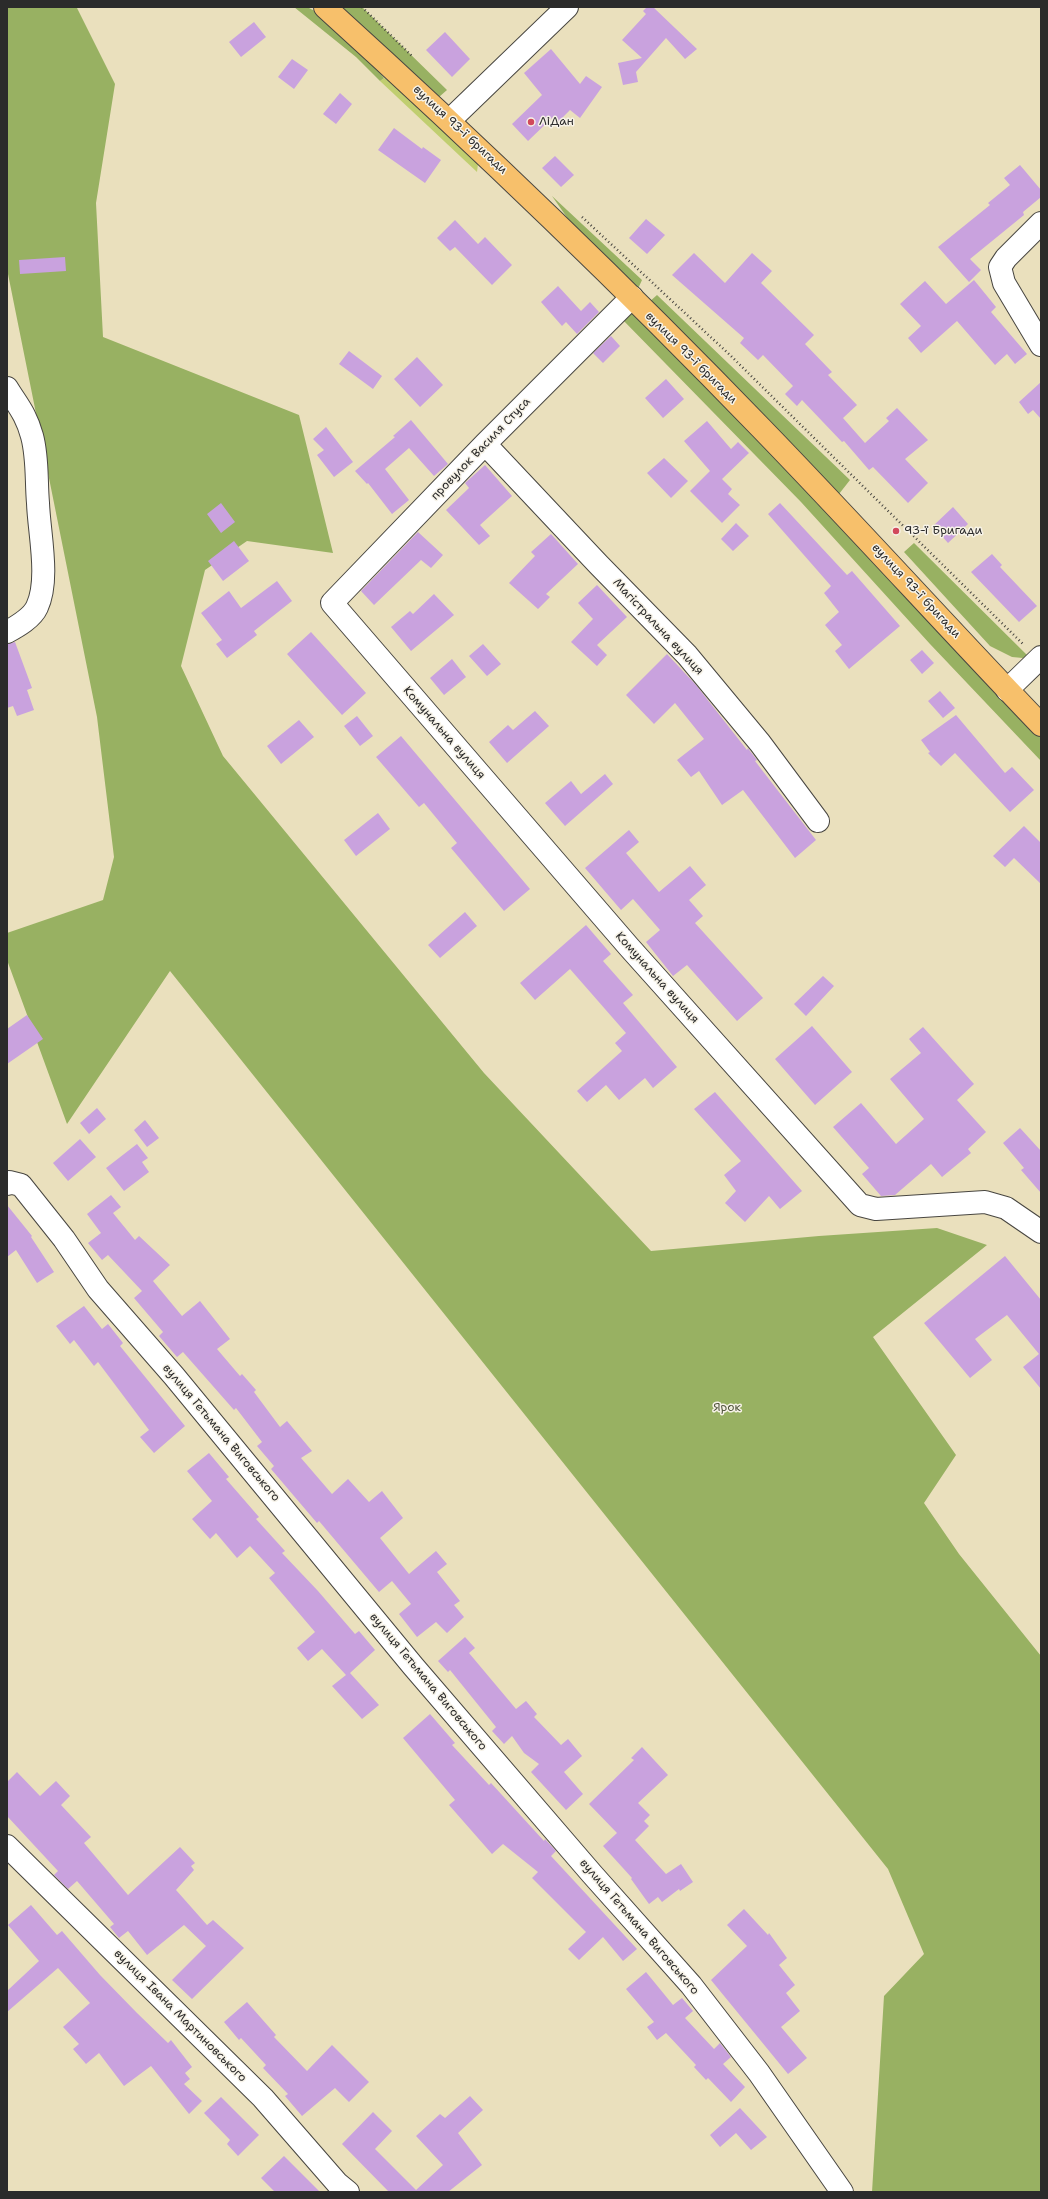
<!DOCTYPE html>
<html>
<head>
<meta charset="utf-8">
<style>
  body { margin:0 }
  #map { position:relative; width:1048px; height:2199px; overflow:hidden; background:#eae0bd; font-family:"Shantell Sans",sans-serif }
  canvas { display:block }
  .frame { position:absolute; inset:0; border:8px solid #2b2b2b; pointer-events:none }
</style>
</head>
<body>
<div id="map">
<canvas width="1048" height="2199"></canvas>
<div class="frame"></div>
</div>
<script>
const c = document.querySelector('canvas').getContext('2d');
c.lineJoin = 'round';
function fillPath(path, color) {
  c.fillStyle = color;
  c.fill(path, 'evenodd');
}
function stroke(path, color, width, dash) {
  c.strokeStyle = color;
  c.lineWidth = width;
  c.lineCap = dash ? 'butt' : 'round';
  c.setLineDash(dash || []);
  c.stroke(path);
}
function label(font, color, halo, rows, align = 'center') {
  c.font = font + ' "Shantell Sans",sans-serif';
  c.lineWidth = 3;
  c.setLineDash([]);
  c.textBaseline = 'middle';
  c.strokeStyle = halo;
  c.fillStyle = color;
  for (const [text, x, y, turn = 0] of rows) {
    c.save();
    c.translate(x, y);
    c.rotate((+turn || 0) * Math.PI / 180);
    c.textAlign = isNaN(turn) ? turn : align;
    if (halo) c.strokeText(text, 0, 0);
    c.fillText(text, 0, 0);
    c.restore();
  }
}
const green = new Path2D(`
  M384,78L393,83L458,139L478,164L477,172L380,81Z`);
const forest = new Path2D(`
  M7,7L77,8L115,84L96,203L103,337L299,415L333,553L247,541L205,570L181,666L223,756L484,1073L651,1251L819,1236L937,1228L987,1245L873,1337L956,1455L924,1503L959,1554L1041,1656V2192H872L884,1996L924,1954L888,1869L170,971L67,1124L7,960V933L103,900L114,857L97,717L7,269Z
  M294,7C299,7 305,6 309,8C328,16 371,61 384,78L380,81L356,57Z
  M339,7H362L447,90L439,97Z
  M552,196L642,280L637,291L573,226Z
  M657,295L850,480L839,494L648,303Z
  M632,307L1041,737V761L930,644L801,502L620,317Z
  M914,543L1027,655L1023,658L1012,657L990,646L904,552Z`);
const building = new Path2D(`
  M647,7H653L697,49L685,59L666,38L636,72L638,82L623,85L618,63L642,58L622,40L646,14L643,11Z
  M254,22L266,37L241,57L229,42Z
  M445,32L470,59L452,77L426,50Z
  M551,49L580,84L586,76L602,87L580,118L570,110L558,122L554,116L528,141L512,124L542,95L524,73Z
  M292,59L308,70L294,89L278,77Z
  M340,93L352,104L336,124L323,114Z
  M394,128L422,149L423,147L441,160L425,183L378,150Z
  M555,156L574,175L561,187L542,168Z
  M1020,165L1041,190V197L1023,212L1024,215L970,259L981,270L969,282L938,247L990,205L988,203L1010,185L1004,178Z
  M646,219L665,235L647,254L629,238Z
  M455,220L478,244L485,237L512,265L492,285L455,247L450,251L437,238Z
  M694,253L725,283L752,253L772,271L761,283L814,335L805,344L832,372L828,375L857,405L843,418L865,443L889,421L886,418L897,408L928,440L905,459L928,483L908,503L873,467L869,470L844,441L842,442L802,400L797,406L785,394L793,386L763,355L758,360L740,343L744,338L672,275Z
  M65,257L66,271L20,274L19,260Z
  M974,280L996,307L991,312L1027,354L1015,364L1007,354L995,365L957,321L921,353L908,338L921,326L900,304L925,281L946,304Z
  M558,286L581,311L590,302L599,312L577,334L566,322L562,326L541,302Z
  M611,336L620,346L603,363L593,353Z
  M349,351L382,376L373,389L339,364Z
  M417,357L443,385L420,407L394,379Z
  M666,379L684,399L663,418L645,398Z
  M1041,382V419L1033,410L1028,414L1019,402Z
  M411,420L448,464L434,476L409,448L385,469L409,500L392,514L368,483L367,484L355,471L395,437L393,436Z
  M707,421L731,449L738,442L749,453L722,479L732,489L728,494L740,505L722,523L690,491L710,471L684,441Z
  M326,427L353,462L334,477L317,455L324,450L313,439Z
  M664,458L688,481L671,498L647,473Z
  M485,465L512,496L480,525L490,536L479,545L446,510L469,488L465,483Z
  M221,503L235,522L221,533L207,514Z
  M780,503L847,575L852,571L900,626L849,669L835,651L842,645L825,625L839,612L824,593L831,586L768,514Z
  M953,507L968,524L948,543L933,526Z
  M736,523L749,536L733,551L721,539Z
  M418,532L443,555L431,568L421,560L374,605L361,591Z
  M551,534L578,564L546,594L550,597L538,609L509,583L535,556L531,552Z
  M234,541L249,561L223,581L208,561Z
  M992,554L1002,565L1000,567L1037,606L1019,622L971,572Z
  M277,581L292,601L254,631L257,635L227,658L216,644L222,640L201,613L229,591L241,608Z
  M597,585L627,617L597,645L607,655L597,666L571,642L593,619L578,603Z
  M434,594L454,615L411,651L391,627L410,611L413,614Z
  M311,632L366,693L342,715L287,654Z
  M15,642L32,688L27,690L34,710L17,716L13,706L7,708V644Z
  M483,644L501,664L487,676L469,656Z
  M922,650L934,663L922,674L910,660Z
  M667,654L696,685L747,750L748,748L750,751L757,760L755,761L816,840L795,858L743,790L722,805L699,771L691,777L677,760L704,739L675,703L654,724L626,695Z
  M452,659L466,677L444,695L430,678Z
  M940,691L955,708L943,718L928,701Z
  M535,711L549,726L507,763L489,742L508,725L513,730Z
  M956,715L1005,773L1012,767L1034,790L1010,812L955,753L941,766L928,753L930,752L921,740Z
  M357,716L373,736L360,746L344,726Z
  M299,720L314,737L281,764L267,746Z
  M401,736L530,889L504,911L451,848L457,843L424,803L419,807L376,757Z
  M605,774L613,784L565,826L545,803L571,781L581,794Z
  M378,813L390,829L356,856L344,840Z
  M1024,826L1041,843V884L1014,858L1005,867L993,856Z
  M629,830L639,842L626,853L659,892L690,866L706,885L689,900L703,916L695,923L763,998L737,1021L687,965L673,976L646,942L660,930L633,899L621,910L585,868Z
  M465,912L477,926L440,958L428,945Z
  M586,925L611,954L603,961L633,995L623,1003L677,1067L653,1088L645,1078L619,1100L606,1085L587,1102L577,1091L622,1051L615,1043L626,1033L570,969L535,1000L520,983Z
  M823,976L834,986L806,1016L794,1004Z
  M27,1015L43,1039L7,1064V1029Z
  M812,1026L852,1072L815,1105L775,1059Z
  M923,1027L974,1084L957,1100L986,1132L968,1149L971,1153L942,1177L931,1164L895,1195L881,1196L862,1174L869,1168L833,1127L861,1103L896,1144L924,1119L890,1079L921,1053L909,1039Z
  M715,1092L802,1191L780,1209L769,1196L745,1222L725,1203L736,1191L724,1175L741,1161L694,1109Z
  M97,1108L106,1119L89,1134L80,1123Z
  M145,1120L159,1138L147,1147L134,1130Z
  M1020,1128L1041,1151V1193L1021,1170L1024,1168L1003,1143Z
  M80,1139L96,1157L68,1181L53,1163Z
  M137,1144L148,1158L142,1162L149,1172L124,1191L106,1168Z
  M111,1195L121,1207L113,1213L135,1240L139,1236L170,1265L153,1281L182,1316L200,1301L230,1339L217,1349L240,1376L242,1374L256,1390L254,1392L280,1427L287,1421L312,1451L301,1458L332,1494L348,1479L369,1502L382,1491L403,1518L380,1538L409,1574L436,1551L447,1564L437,1572L460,1601L454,1605L464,1617L447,1633L436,1622L417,1637L399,1614L411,1604L392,1581L379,1592L319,1521L317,1523L271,1469L274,1466L257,1446L262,1442L236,1408L234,1410L183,1352L177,1357L159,1336L163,1332L134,1298L142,1291L108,1255L102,1260L88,1243L101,1233L87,1214Z
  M7,1205L32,1236L31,1237L54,1272L37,1283L16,1250L7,1257Z
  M1005,1256L1041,1300V1389L1023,1367L1039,1354L1007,1315L975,1339L992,1360L970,1378L924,1323Z
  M84,1306L102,1329L108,1324L123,1343L120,1346L185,1426L154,1453L140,1437L149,1430L98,1362L94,1366L74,1340L70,1344L56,1326Z
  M209,1453L229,1477L226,1479L259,1517L256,1519L285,1551L282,1553L318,1591L355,1634L359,1631L375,1650L350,1673L379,1705L362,1719L332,1686L346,1675L322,1649L308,1661L297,1648L315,1632L269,1578L275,1573L250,1546L237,1558L216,1533L210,1539L192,1519L212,1501L187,1471Z
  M465,1637L475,1648L469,1653L516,1709L526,1701L537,1714L534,1717L561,1745L568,1739L582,1756L564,1772L583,1794L566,1810L531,1772L539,1764L524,1753L512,1736L504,1744L492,1731L496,1727L450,1670L448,1672L438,1661Z
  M430,1714L455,1743L452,1745L489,1785L491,1783L544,1841L545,1839L556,1851L551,1856L637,1949L623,1961L603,1937L579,1960L568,1949L586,1932L532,1878L538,1872L503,1844L492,1854L449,1805L455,1800L403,1738Z
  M642,1747L668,1775L638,1803L650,1815L644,1821L649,1826L635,1840L666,1874L681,1864L693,1882L680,1891L679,1889L662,1902L658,1897L649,1904L631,1879L632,1878L603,1846L617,1833L589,1804L634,1760L631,1758Z
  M17,1772L40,1796L56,1781L70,1796L61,1805L91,1837L84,1843L128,1895L180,1847L195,1863L191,1866L194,1870L176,1890L207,1925L213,1920L244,1948L192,1999L172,1980L206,1946L184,1925L147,1955L128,1931L119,1938L110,1927L114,1924L77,1881L68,1889L54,1875L58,1871L7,1816V1782Z
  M31,1905L57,1935L62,1931L100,1975L137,2013L168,2043L171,2040L192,2067L185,2073L190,2079L184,2084L202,2101L189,2114L151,2066L124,2086L99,2053L86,2064L73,2049L79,2044L63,2027L90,2003L58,1968L7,2012V1991L39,1961L8,1925Z
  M744,1909L768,1935L769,1933L787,1958L779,1965L795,1985L786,1993L800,2011L781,2027L807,2058L788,2074L711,1980L747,1946L727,1925Z
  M646,1972L673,2005L682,1998L693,2011L685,2018L714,2049L720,2043L731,2057L723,2064L745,2087L731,2102L708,2078L706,2080L694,2067L696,2065L666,2033L657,2040L647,2027L654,2022L626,1989Z
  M247,2002L276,2035L274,2037L307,2071L332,2045L369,2082L349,2102L335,2088L302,2116L285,2096L288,2094L263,2068L266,2065L241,2038L239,2040L224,2022Z
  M470,2096L483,2110L458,2133L482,2165L448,2192H389L342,2144L373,2112L392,2131L375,2149L416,2190L443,2165L416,2136L440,2114L445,2118Z
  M221,2097L259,2135L238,2156L227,2144L230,2140L204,2113Z
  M740,2108L767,2137L751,2150L736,2133L720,2147L710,2135Z
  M284,2156L320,2192H275L261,2178Z`);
const path = new Path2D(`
  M362,7L413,57
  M582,217L731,356L1024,645`);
const minor = new Path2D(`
  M450,120L567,7
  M1041,223L1006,258L1000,267L1004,283L1041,345
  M632,297L485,444L332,603L629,947L860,1205L876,1209L985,1202L1006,1208L1041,1232
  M7,388C18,406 26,414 32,436C38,458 36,480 38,503C39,533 50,579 37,607C32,618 18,626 7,632
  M485,444L598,564L687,655L760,743L818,821
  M1007,690L1041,657
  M7,1184L9,1182L21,1185L64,1239L98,1289L174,1376L413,1666L592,1874L691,1985L759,2073L842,2192
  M7,1846L263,2098L337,2183L348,2192`);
const major = new Path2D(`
  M325,7C475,143 621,283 761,428C856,526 947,627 1041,725`);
const markers = [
  [531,122,4,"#d1495b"],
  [896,531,4,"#d1495b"]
];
const poiNames = [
  ["ЛіДан",539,122],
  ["93-ї Бригади",904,531]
];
const streetNames = [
  ["вулиця 93-ї бригади",460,130,43],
  ["вулиця 93-ї бригади",691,358,45],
  ["провулок Василя Стуса",481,449,-46],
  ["вулиця 93-ї бригади",916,591,47],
  ["Магістральна вулиця",658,627,47],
  ["Комунальна вулиця",444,733,49],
  ["Комунальна вулиця",657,978,48],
  ["вулиця Гетьмана Виговського",221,1433,50],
  ["вулиця Гетьмана Виговського",428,1682,50],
  ["вулиця Гетьмана Виговського",639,1927,49],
  ["вулиця Івана Мартиновського",180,2016,45]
];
const parkNames = [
  ["Ярок",727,1408]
];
fillPath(green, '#c0ce70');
fillPath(forest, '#98b162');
fillPath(building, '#c9a2de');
stroke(minor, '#484641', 24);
stroke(major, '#484641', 24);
stroke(path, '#484641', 2.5, [1, 3]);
stroke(minor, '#fff', 22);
stroke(major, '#f7c06b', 22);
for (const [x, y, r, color] of markers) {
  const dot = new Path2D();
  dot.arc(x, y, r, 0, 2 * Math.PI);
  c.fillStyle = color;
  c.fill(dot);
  stroke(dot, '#f7f3e8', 1.5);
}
label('12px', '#2b2b2b', '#f7f3e8', poiNames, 'left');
label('12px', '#2b2b2b', '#f7f3e8', streetNames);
label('12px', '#50543c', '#f7f3e8', parkNames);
</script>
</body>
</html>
